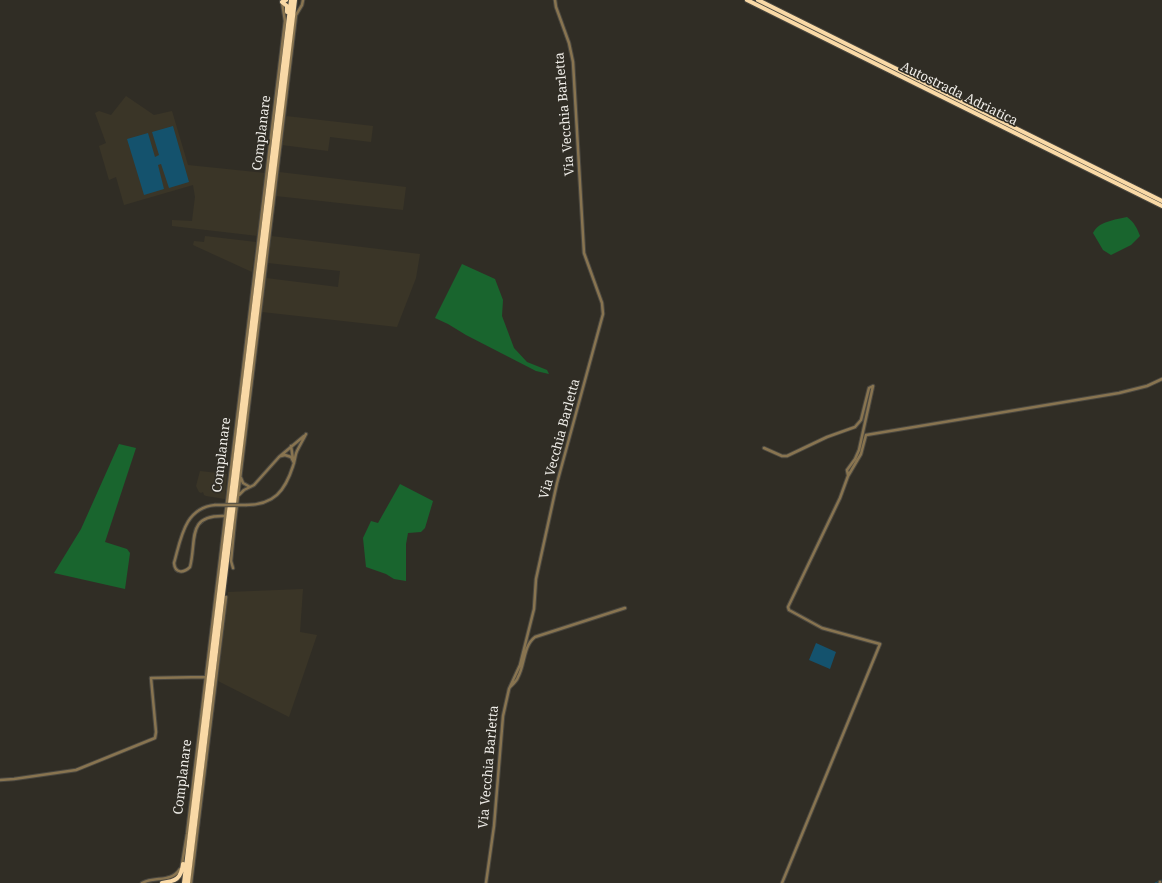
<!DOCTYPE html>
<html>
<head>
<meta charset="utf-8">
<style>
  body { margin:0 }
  canvas { display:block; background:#302d25 }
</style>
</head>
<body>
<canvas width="1162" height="883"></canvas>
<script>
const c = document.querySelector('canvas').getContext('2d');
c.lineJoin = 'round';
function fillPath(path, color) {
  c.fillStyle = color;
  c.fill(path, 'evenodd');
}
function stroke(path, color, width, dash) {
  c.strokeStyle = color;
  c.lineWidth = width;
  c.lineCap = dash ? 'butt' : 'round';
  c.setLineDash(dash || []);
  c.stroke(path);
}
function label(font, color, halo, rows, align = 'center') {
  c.font = font + ' "Noto Serif",serif';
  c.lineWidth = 3.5;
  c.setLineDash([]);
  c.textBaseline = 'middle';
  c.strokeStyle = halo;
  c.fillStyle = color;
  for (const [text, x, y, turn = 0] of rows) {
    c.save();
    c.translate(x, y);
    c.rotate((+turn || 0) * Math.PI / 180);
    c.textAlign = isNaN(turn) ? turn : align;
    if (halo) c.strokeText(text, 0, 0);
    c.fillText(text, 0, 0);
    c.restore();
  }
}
const built = new Path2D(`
  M126,96L154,115L172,111L188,165L265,173L258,236L172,226V220L192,221L195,197L193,185L124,205L116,177L109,180L99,146L106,143L95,113L99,111L111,115Z
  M286,116L373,126L371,142L330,137L328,151L282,145Z
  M279,172L406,187L403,210L276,196Z
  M205,236L256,242L252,272L193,245L194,241L204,242Z
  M271,236L420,254L416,278L397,327L262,312L266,278L338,287L340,271L268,263Z
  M200,471L227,474L225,499L206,496L204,495L203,492L201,493L199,492L196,486Z
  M303,589L300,632L317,635L289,717L218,681L228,592Z`);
const green = new Path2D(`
  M1127,217C1134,222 1137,228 1140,236L1131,245L1111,255L1103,250L1093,233C1099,221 1115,220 1127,217Z
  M462,264L495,279L503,300L502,316L514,348L527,362L547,370L549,374L536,371L466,335L448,324L435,318Z
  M119,444L136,448L105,542L127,549L130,553L125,589L54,573L81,529Z
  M400,484L433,501L425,528L421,532L408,533L406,544V581L394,579L386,574L366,567L363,538L371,521L378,523Z`);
const water = new Path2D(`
  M173,126L189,182L169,188L161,164L158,165L164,189L144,195L127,139L148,133L155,157L159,155L152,132Z
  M816,643L836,652L830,669L809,660Z`);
const stream = new Path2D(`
  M1155,883L1162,880`);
const street = new Path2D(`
  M291,446L293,459
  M764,448L782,456H787L827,437L855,427L861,420L869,388L873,386
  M281,456L285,455L291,457L294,463
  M848,475L847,470L855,459L859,450L873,386
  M241,478L243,483L250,487
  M239,495L244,490L254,485L279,457L304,436
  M215,505C184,508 181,539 174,563C175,574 184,573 190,567C197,540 186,515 224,516
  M246,505C274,505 285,491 293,466C295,461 295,455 297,451C300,445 303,440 306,434
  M233,568L231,561L235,520L296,15L302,5L303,0
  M510,687C513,684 517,681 518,677C525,665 523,646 535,637L625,608
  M0,780L14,779L76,770L155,738L156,732L151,678L205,677
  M182,864L187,834L285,21L282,2
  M1160,882V883
  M142,883C156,876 171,883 180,869
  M191,883L226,597
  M486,883L494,826L503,716L509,689L520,665L534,609L536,579L557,483L603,314L602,303L584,253L573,62L569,43L556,7L555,0
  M782,883L880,644L822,628L789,610L788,607L840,498L848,476L861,454L866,435L1119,393L1147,386L1162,379`);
const highway = new Path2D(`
  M286,0L282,2L287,6V12
  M747,0L1162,206
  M758,0L1162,201
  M162,883C176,881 181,879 183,864
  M184,883L291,0
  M188,883L295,0`);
const streetBridge = new Path2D(`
  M215,505H246`);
const streetNames = [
  ["Autostrada Adriatica",959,94,26],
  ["Via Vecchia Barletta",565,114,-95],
  ["Complanare",262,133,-83],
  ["Via Vecchia Barletta",560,439,-75],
  ["Complanare",222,455,-83],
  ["Via Vecchia Barletta",489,767,-85],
  ["Complanare",183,777,-83]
];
fillPath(built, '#3a3527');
fillPath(green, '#19652e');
fillPath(water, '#14526d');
stroke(stream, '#14526d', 1);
stroke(street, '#4b4840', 4.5);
stroke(highway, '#4b4840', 6);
stroke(street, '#887450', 2.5);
stroke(highway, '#f9d9a6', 4);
stroke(streetBridge, '#4b4840', 4.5, []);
stroke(streetBridge, '#887450', 2.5);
label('13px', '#efede8', '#302d25', streetNames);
</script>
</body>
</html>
